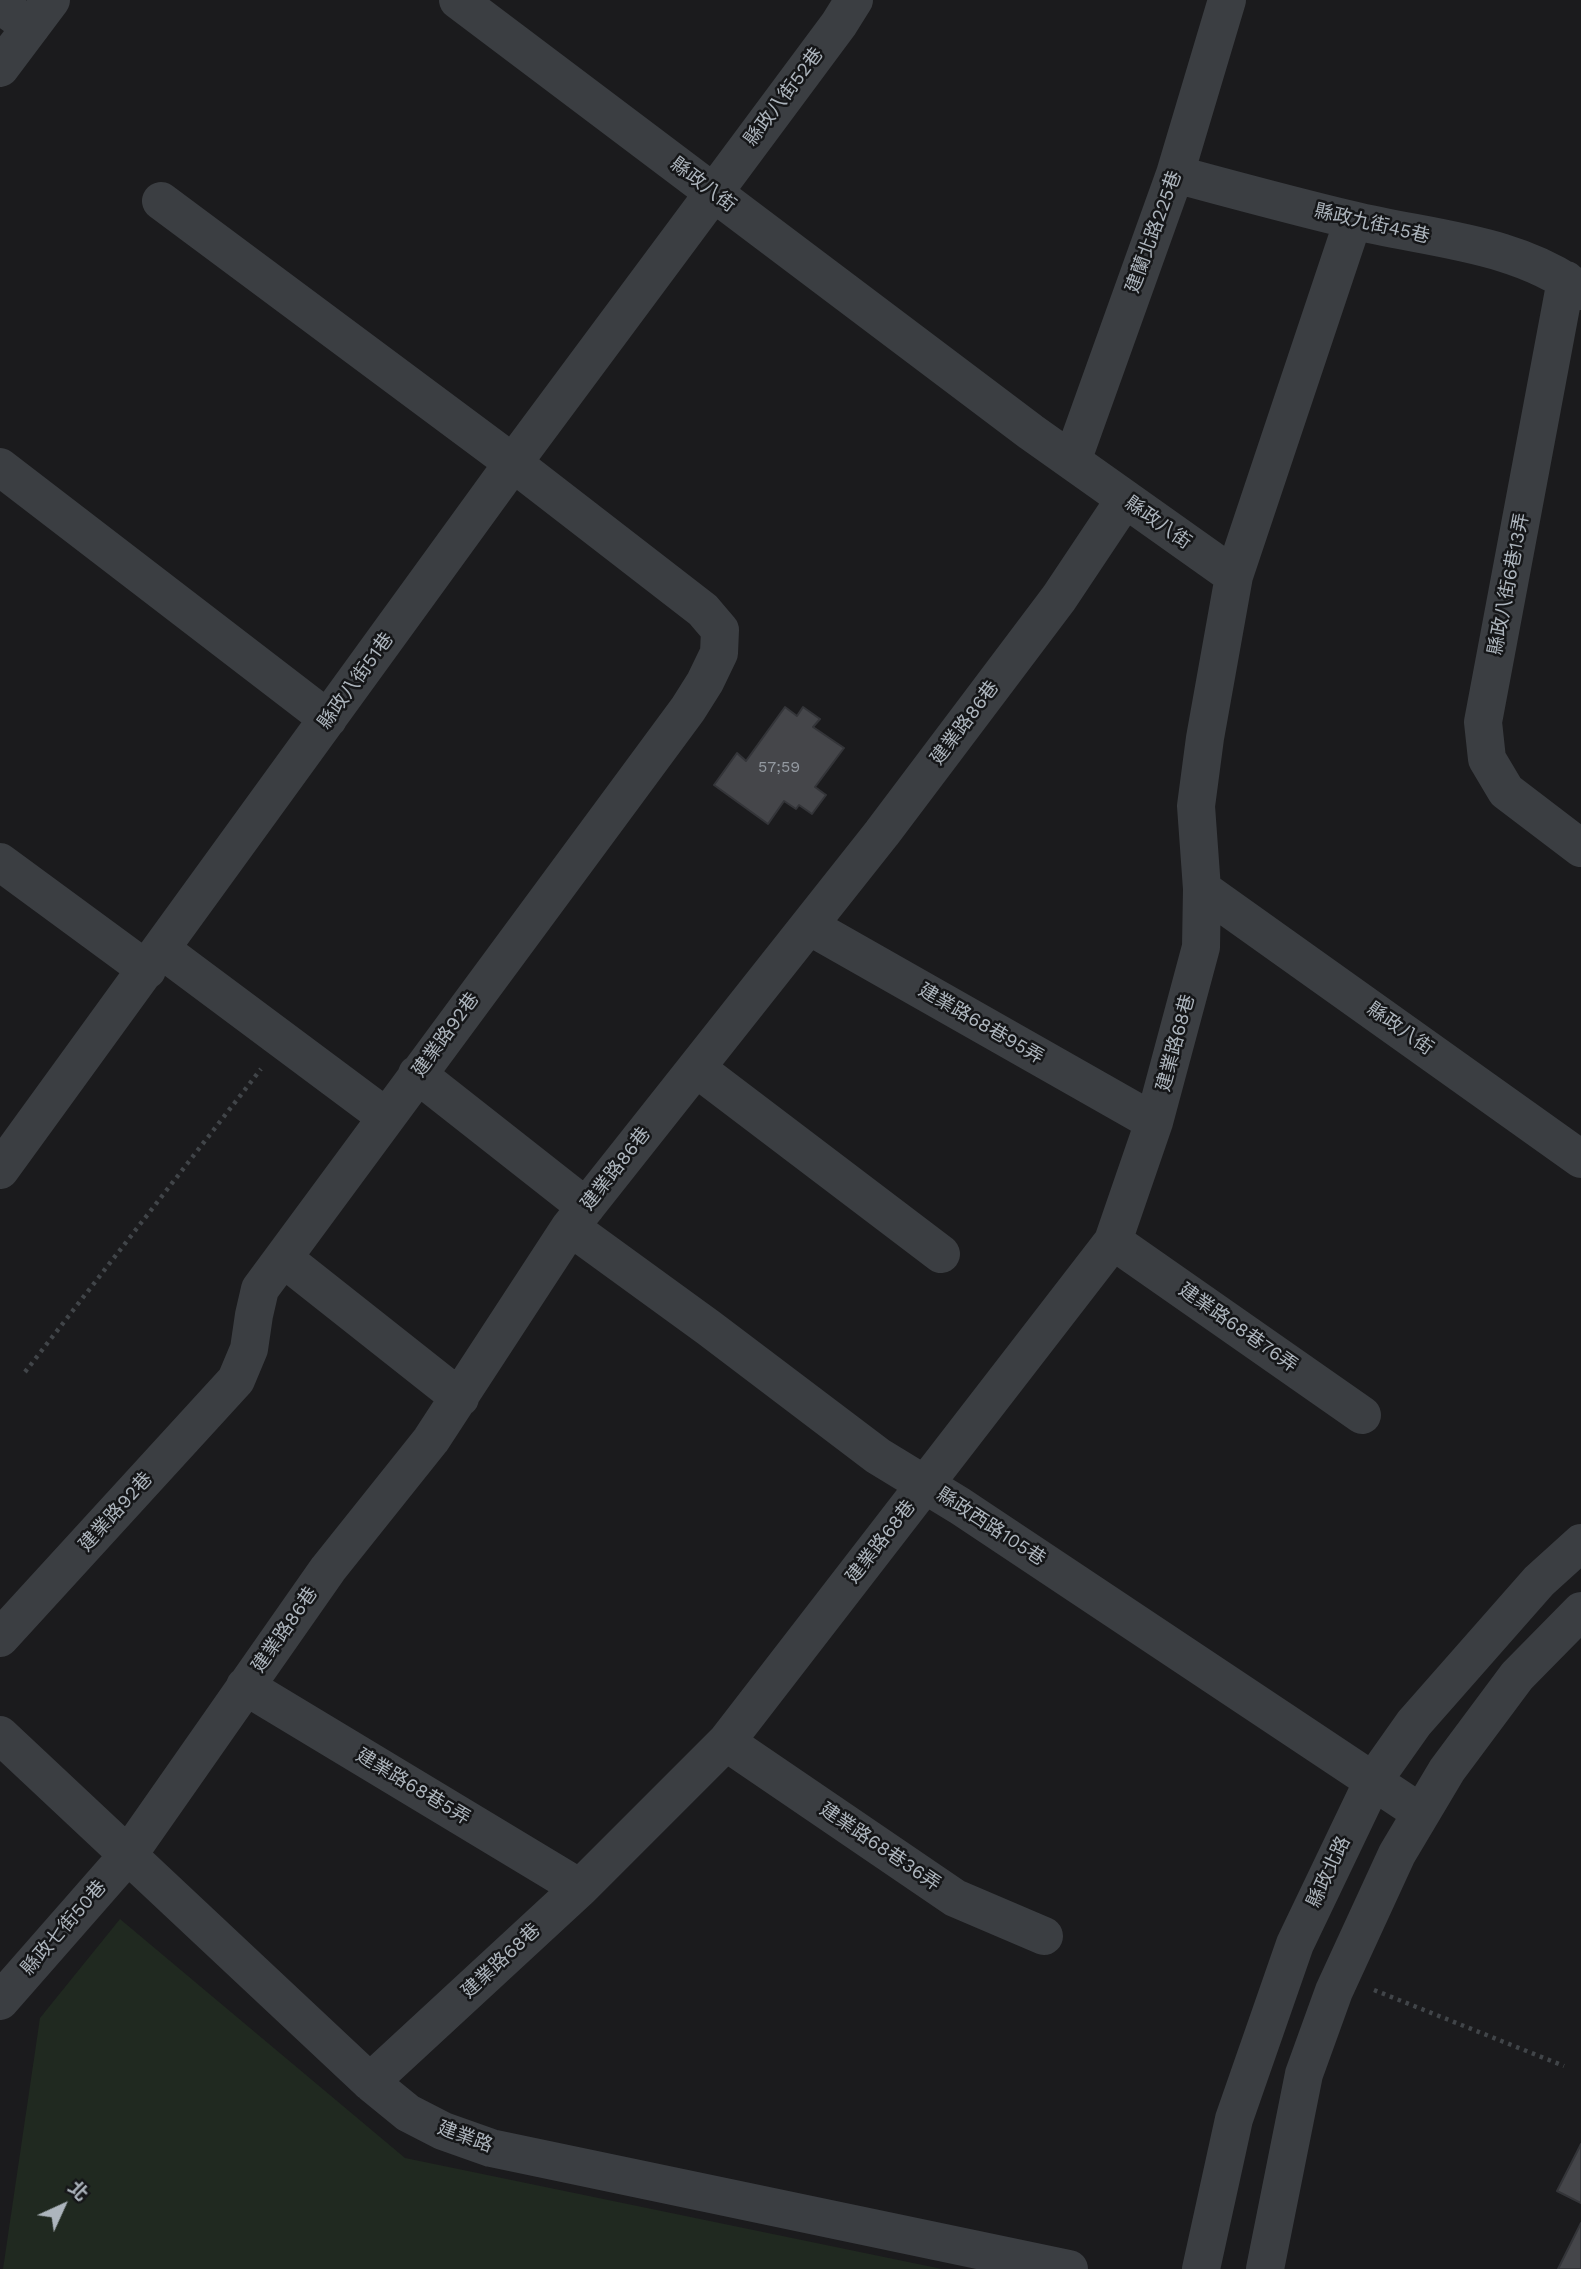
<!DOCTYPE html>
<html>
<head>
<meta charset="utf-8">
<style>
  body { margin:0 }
  #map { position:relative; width:1581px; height:2269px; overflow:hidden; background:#1b1b1d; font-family:"Work Sans","Noto Sans TC",sans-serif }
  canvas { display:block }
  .north { position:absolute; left:28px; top:2171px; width:70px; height:70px; -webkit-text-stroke:5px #151618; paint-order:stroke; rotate:45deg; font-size:19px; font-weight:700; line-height:28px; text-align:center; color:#adb5bd }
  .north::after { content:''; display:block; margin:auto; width:24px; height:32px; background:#adb5bd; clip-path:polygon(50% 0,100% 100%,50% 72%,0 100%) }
</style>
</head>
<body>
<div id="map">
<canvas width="1581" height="2269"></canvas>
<div class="north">北</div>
</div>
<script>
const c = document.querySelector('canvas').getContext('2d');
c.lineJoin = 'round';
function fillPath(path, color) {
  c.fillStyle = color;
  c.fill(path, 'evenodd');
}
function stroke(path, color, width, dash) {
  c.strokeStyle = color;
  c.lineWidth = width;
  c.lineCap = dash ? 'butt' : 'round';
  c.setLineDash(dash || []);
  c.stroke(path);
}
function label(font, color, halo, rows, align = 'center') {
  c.font = font + ' "Work Sans","Noto Sans TC",sans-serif';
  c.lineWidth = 5;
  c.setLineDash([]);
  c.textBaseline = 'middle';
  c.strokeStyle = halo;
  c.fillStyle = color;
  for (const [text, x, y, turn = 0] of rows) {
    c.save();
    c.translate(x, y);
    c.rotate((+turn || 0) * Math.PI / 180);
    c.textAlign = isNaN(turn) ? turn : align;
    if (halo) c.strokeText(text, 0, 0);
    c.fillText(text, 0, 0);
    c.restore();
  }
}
const green = new Path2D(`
  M120,1919L405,2158L942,2269H3L40,2018Z`);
const building = new Path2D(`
  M785,707L797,716L803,707L820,719L813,727L844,748L815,787L826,795L812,814L799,805L796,809L784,801L768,824L714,785L737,753L746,761Z
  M1581,2144V2203L1557,2191Z
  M1581,2223V2269H1558Z`);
const path = new Path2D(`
  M25,1372L261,1069
  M1374,1990L1564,2066`);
const minor = new Path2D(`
  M458,0L1031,432L1234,576L1205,738L1196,806L1202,889L1581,1159
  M0,5L31,27
  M0,68L51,0
  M1175,174C1234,190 1293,206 1352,220C1429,239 1516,242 1581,291
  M1566,280L1483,722L1487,759L1506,791L1581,848
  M1072,461L1175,174L1227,0
  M0,467L328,719
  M1234,576L1353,221
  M0,862L147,970
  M809,926L1154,1122
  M162,950L386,1117
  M696,1068L941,1254
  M417,1074L586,1207
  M0,1170L513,463L839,24L854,0
  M570,1227L709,1328L878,1456L960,1506L1421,1813
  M1113,1241L1362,1415
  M283,1258L460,1398
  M0,1638L236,1380L249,1349L254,1315L260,1289L688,709L705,682L719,653L720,630L703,610L513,463L161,201
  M245,1686L580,1888
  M0,1735L370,2082L408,2113L443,2131L491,2148L1069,2269
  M726,1742L955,1898L1044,1936
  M0,2001L128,1855L328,1569L431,1440L570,1227L882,833L1059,598L1125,499
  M370,2082L580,1888L726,1742L1113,1241L1154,1122L1201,947L1202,889
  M1201,2269L1234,2119L1295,1944L1373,1781L1414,1723L1539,1581L1581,1543
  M1265,2269L1304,2074L1334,1991L1397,1854L1447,1770L1517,1676L1581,1611`);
const numberNames = [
  ["57;59",779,767]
];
const streetNames = [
  ["縣政八街52巷",784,97,-53],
  ["縣政八街",703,185,37],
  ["縣政九街45巷",1372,224,13],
  ["建蘭北路225巷",1154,232,-70],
  ["縣政八街",1158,523,35],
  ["縣政八街6巷13弄",1509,584,-79],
  ["縣政八街51巷",356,681,-54],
  ["建業路86巷",965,723,-53],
  ["建業路68巷95弄",981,1024,30],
  ["縣政八街",1400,1029,35],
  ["建業路92巷",446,1035,-54],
  ["建業路68巷",1176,1043,-75],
  ["建業路86巷",616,1169,-52],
  ["建業路68巷76弄",1238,1328,35],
  ["建業路92巷",116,1512,-48],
  ["縣政西路105巷",991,1527,33],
  ["建業路68巷",881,1542,-52],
  ["建業路86巷",285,1630,-55],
  ["建業路68巷5弄",413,1787,31],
  ["建業路68巷36弄",880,1847,34],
  ["縣政北路",1329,1872,-65],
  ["縣政七街50巷",64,1928,-49],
  ["建業路68巷",501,1961,-43],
  ["建業路",465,2137,20]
];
fillPath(green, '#202920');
fillPath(building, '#45464a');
stroke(building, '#343539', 2);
stroke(path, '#414549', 4.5, [3.5, 5]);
stroke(minor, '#3b3e42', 38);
label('16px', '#9399a0', null, numberNames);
label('19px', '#adb5bd', '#151618', streetNames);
</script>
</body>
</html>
